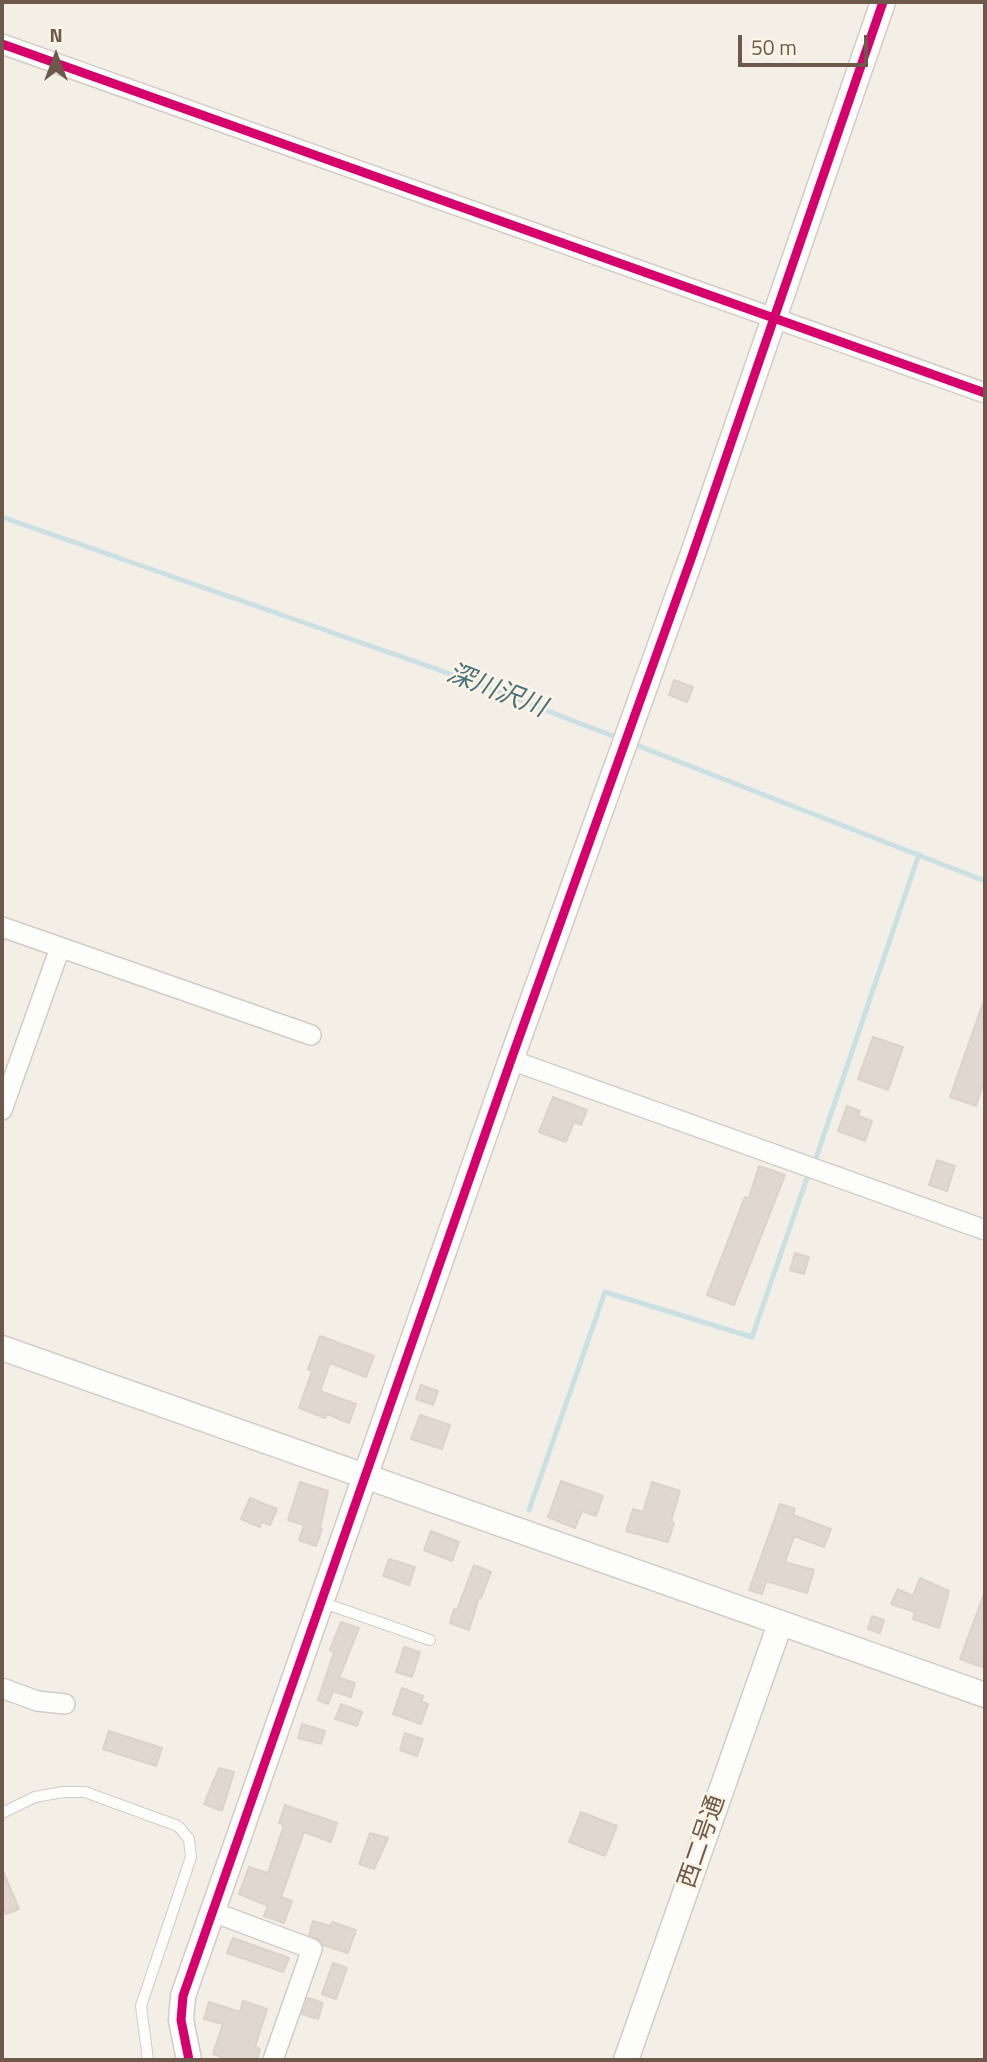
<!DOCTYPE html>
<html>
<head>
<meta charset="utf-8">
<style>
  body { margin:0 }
  #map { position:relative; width:987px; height:2062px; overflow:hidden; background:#f3efe7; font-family:"Titillium Web",sans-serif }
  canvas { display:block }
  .frame { position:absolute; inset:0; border:4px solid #6d584b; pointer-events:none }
  .north { position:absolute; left:21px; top:21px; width:70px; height:70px; -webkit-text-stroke:5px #fdf4e6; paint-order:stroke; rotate:0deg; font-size:19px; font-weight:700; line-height:28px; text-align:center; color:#6d584b }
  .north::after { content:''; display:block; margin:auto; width:24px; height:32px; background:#6d584b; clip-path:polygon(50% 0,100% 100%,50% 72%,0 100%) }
  .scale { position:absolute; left:738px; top:35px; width:130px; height:32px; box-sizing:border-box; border:4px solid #6d584b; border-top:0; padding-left:9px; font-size:21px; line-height:24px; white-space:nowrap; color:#6d584b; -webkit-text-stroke:5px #fdf4e6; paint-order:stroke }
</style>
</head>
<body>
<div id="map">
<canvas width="987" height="2062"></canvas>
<div class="frame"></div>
<div class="north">N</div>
<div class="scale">50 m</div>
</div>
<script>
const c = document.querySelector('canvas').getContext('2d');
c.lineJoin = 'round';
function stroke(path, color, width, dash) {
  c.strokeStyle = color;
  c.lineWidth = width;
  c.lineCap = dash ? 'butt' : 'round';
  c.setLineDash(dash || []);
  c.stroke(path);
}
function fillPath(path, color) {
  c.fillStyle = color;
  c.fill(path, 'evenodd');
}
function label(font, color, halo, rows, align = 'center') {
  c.font = font + ' "Titillium Web","Noto Sans JP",sans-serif';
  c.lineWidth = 5;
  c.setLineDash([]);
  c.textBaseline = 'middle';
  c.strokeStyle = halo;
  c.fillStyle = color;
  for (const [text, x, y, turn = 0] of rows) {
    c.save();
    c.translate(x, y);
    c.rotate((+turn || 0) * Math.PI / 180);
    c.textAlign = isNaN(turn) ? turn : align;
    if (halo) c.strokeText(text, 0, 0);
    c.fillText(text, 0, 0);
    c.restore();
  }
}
const stream = new Path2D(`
  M2,517L462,678L618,738
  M631,743L985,881
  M815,1161L919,854
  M529,1510L605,1292L752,1337L807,1178`);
const building = new Path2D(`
  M674,680L693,687L687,702L669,695Z
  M983,1003H985V1079L976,1106L950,1097Z
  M873,1037L903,1047L888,1090L858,1079Z
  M553,1097L587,1110L581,1125L574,1122L566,1142L539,1132Z
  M847,1106L860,1111L858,1116L872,1121L865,1141L838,1131Z
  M937,1160L955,1166L947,1191L929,1185Z
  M759,1166L785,1175L734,1305L707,1295L745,1197L749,1198Z
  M795,1253L809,1257L804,1274L790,1270Z
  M320,1336L374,1356L366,1377L330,1363L320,1391L356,1404L349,1423L327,1414L325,1418L299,1408L312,1371L308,1369Z
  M421,1385L438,1391L433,1405L416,1399Z
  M420,1415L450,1425L442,1449L411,1439Z
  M561,1481L603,1496L596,1516L582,1511L575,1528L548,1517Z
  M300,1482L328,1491L320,1528L322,1529L316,1546L299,1540L304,1525L288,1520Z
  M652,1482L680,1491L671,1521L674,1523L668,1542L626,1531L633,1509L643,1512Z
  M250,1498L277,1509L270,1525L262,1522L260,1527L241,1519Z
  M780,1504L795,1509L793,1515L831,1529L824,1547L794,1536L785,1562L814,1570L807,1593L766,1581L762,1594L749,1590Z
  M431,1531L459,1542L452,1561L424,1550Z
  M389,1559L415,1567L409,1585L383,1576Z
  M474,1565L491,1572L481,1598L479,1597L469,1630L450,1623L454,1609L457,1610Z
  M920,1578L949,1591L939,1628L913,1619L915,1612L891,1604L898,1589L913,1596Z
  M984,1594L985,1595V1668L960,1659Z
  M872,1616L884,1620L880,1633L868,1629Z
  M341,1622L359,1628L339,1678L355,1683L351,1697L333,1691L328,1704L318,1700L334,1652L330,1650Z
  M404,1647L420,1652L412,1677L396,1672Z
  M402,1688L423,1696L421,1701L428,1704L421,1724L393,1714Z
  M341,1704L362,1712L357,1726L335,1719Z
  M302,1724L325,1731L321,1744L298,1738Z
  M109,1731L162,1748L156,1766L103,1749Z
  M405,1733L423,1739L417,1756L400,1750Z
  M219,1768L234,1772L222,1811L204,1804Z
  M285,1805L337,1823L331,1842L304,1832L281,1897L292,1901L284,1923L264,1916L268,1906L239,1894L249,1867L268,1873L284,1825L279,1823Z
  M581,1812L617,1826L605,1856L569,1842Z
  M370,1833L388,1838L374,1869L359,1864Z
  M2,1869L19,1909L6,1914L2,1904Z
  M313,1921L330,1926L332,1922L356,1930L348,1953L323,1945L321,1941L309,1935Z
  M233,1938L289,1958L283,1972L227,1953Z
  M333,1963L347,1968L336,1999L322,1994Z
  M308,1998L323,2003L318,2019L302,2014Z
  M243,2001L267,2009L255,2047L260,2049L257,2060H231L213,2054L223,2024L204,2019L209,2002L240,2012Z`);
const service = new Path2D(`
  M321,1602L430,1640
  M2,1813L35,1797L63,1792H85L178,1826L189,1839L191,1857L141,2006L148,2060`);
const minor = new Path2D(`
  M2,44L985,393
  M2,927L311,1035
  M511,1060L985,1230
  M2,1110L60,948
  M2,1688L37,1701L65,1704
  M213,1912L312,1949L273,2060`);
const tertiary = new Path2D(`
  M2,1348L985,1695
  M189,2060L181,2020L183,1996L511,1060L692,556L883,2
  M626,2060L780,1624`);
const cycleway = new Path2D(`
  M2,44L985,393
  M189,2060L181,2020L183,1996L511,1060L692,556L883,2`);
const streetNames = [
  ["西二号通",703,1842,-71]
];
const waterNames = [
  ["深川沢川",496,692,21]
];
stroke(stream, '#cae0e2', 5);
fillPath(building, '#dfd7d0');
stroke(building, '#dcd2ca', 2);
stroke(service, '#d2ccc6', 12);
stroke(minor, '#d2ccc6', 22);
stroke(tertiary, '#d2ccc6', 27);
stroke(service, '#fdfdfb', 10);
stroke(minor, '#fdfdfb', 19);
stroke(tertiary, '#fdfdfb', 24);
stroke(cycleway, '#d6006c', 9);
label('24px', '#6d584b', '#fdf4e6', streetNames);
label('italic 26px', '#47747f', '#fdf4e6', waterNames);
</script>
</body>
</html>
